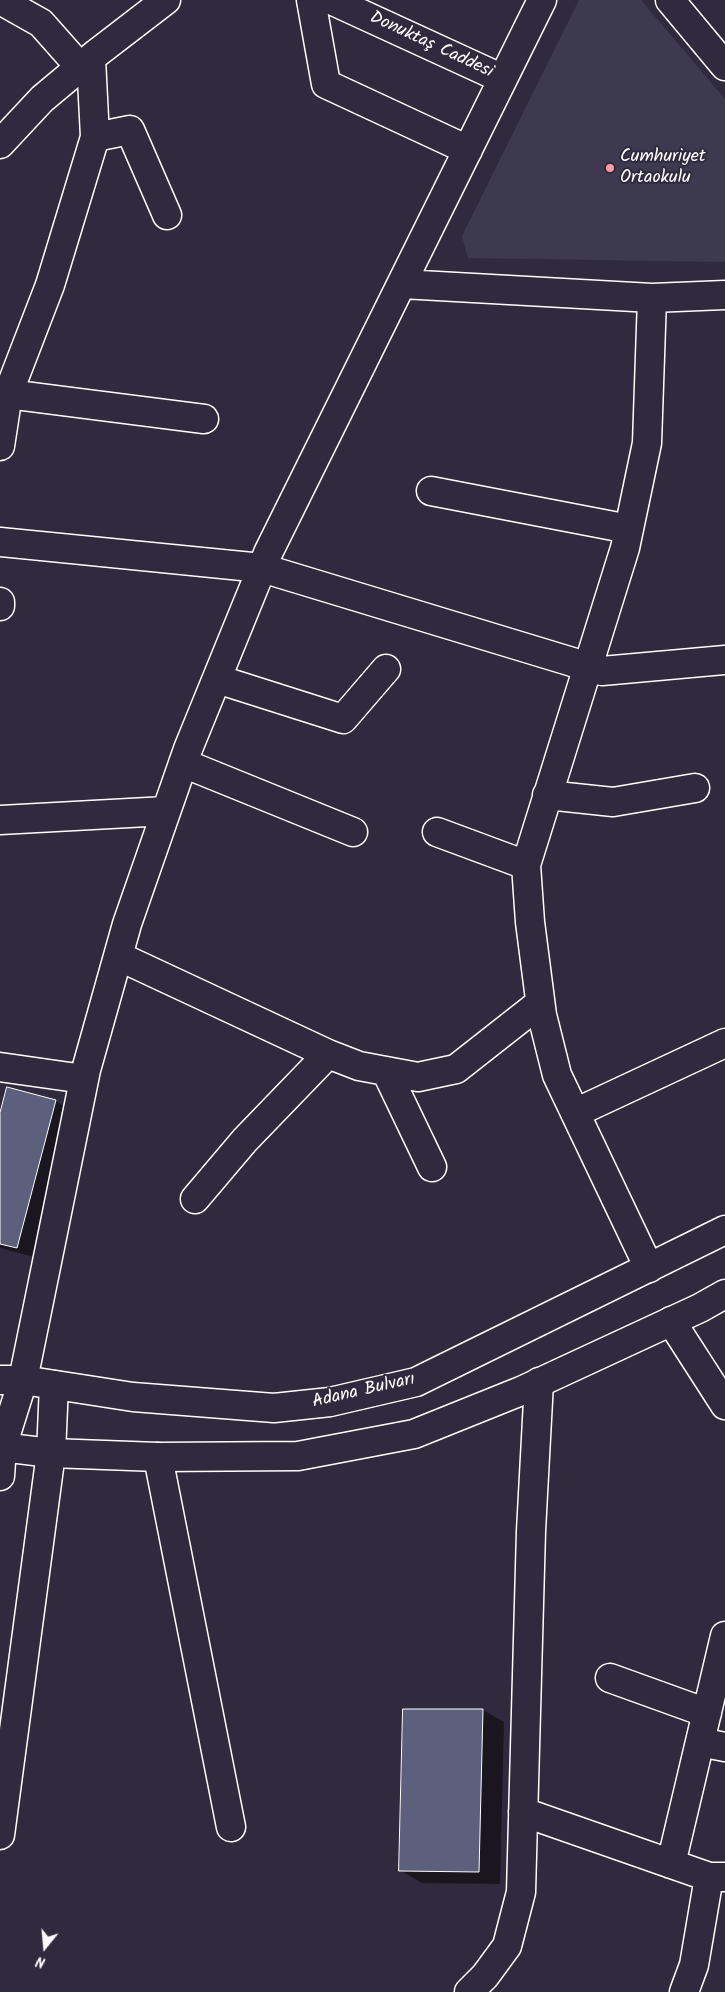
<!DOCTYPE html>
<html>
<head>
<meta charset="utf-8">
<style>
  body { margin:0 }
  #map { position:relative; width:725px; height:1992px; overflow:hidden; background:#2f2a3d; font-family:Kalam,sans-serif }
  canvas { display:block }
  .north { position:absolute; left:20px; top:1922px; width:50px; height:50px; -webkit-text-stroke:4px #2f2a3d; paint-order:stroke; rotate:197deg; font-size:14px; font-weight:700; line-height:20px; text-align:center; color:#fff }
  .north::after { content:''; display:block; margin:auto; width:18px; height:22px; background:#fff; clip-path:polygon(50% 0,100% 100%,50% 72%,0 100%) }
</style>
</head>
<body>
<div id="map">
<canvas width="725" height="1992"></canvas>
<div class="north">N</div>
</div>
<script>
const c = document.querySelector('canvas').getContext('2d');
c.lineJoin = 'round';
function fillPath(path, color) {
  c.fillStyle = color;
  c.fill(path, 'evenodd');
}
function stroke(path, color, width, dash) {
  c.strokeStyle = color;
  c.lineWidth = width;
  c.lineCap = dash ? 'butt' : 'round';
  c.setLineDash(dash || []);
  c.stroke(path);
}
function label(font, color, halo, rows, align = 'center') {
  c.font = font + ' Kalam,sans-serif';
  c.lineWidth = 4;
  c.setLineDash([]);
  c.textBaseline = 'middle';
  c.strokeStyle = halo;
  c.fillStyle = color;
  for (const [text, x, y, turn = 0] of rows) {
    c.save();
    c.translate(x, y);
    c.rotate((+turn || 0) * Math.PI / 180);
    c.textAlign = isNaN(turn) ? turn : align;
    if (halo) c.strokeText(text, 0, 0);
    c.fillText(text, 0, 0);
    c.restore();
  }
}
const built = new Path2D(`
  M579,0H641L725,99V262L468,258L462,236Z`);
const shadow = new Path2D(`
  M55,1101L73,1111L34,1257L0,1248V1118Z
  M483,1710L504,1722L500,1884L422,1883L400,1870Z`);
const building = new Path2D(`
  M7,1087L56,1100L17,1248L0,1244V1113Z
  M403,1709H483L479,1872L399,1871Z`);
const minor = new Path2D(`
  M0,0L41,23L80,67
  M311,0L326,84L468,150
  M331,0L503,79
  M670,0L725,66
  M95,137L130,130L167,215
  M0,144L42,99L97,53L166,0
  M402,284L652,298L725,295
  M8,394L204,419
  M0,446L8,394L50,285L95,137L91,59
  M431,491L629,529
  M0,542L262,568L602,671L725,660
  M0,602V606
  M217,679L343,719L386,669
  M183,763L353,832
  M547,795L613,802L695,788
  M0,820L166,811
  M437,832L526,865
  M118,956L328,1054L359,1066L418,1077L456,1069L540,1003
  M0,1067L84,1079
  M386,1071L432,1167
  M575,1113L725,1043
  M195,1199L245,1140L328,1054
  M649,1268L557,1075L542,1015L530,922L526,865L625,548L647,443L652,298
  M671,1321L725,1405
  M158,1457L231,1827
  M0,1476L2,1447L23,1380L86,1070L127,924L188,749L268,553L542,0
  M610,1678L707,1713
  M700,1742L725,1747
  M523,1812L709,1877H725
  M0,1835L51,1453L54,1385
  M671,1864L725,1636
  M469,1992L485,1976L507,1946L521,1892L531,1531L539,1382
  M684,1992L694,1965L709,1877`);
const major = new Path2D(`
  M0,1380H23L133,1397L274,1408L330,1402L416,1382L725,1230
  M0,1447L51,1453L158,1457L298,1456L414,1434L521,1391L700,1308L725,1294`);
const markers = [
  [610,168,5,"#ff9aa2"]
];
const streetNames = [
  ["Donuktaş Caddesi",431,46,25],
  ["Adana Bulvarı",364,1392,-13]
];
const poiNames = [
  ["Cumhuriyet",620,158],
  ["Ortaokulu",620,179]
];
fillPath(built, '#3d3a50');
fillPath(shadow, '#0007');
fillPath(building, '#5d607d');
stroke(building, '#fff', 1);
stroke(minor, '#fff', 31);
stroke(major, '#fff', 31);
stroke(minor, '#2f2a3d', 28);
stroke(major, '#2f2a3d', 28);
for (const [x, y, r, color] of markers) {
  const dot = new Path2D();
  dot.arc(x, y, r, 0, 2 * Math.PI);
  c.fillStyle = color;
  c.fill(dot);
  stroke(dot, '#2f2a3d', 2);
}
label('18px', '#fff', '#2f2a3d', streetNames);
label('18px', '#fff', '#2f2a3d', poiNames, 'left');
</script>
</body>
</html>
